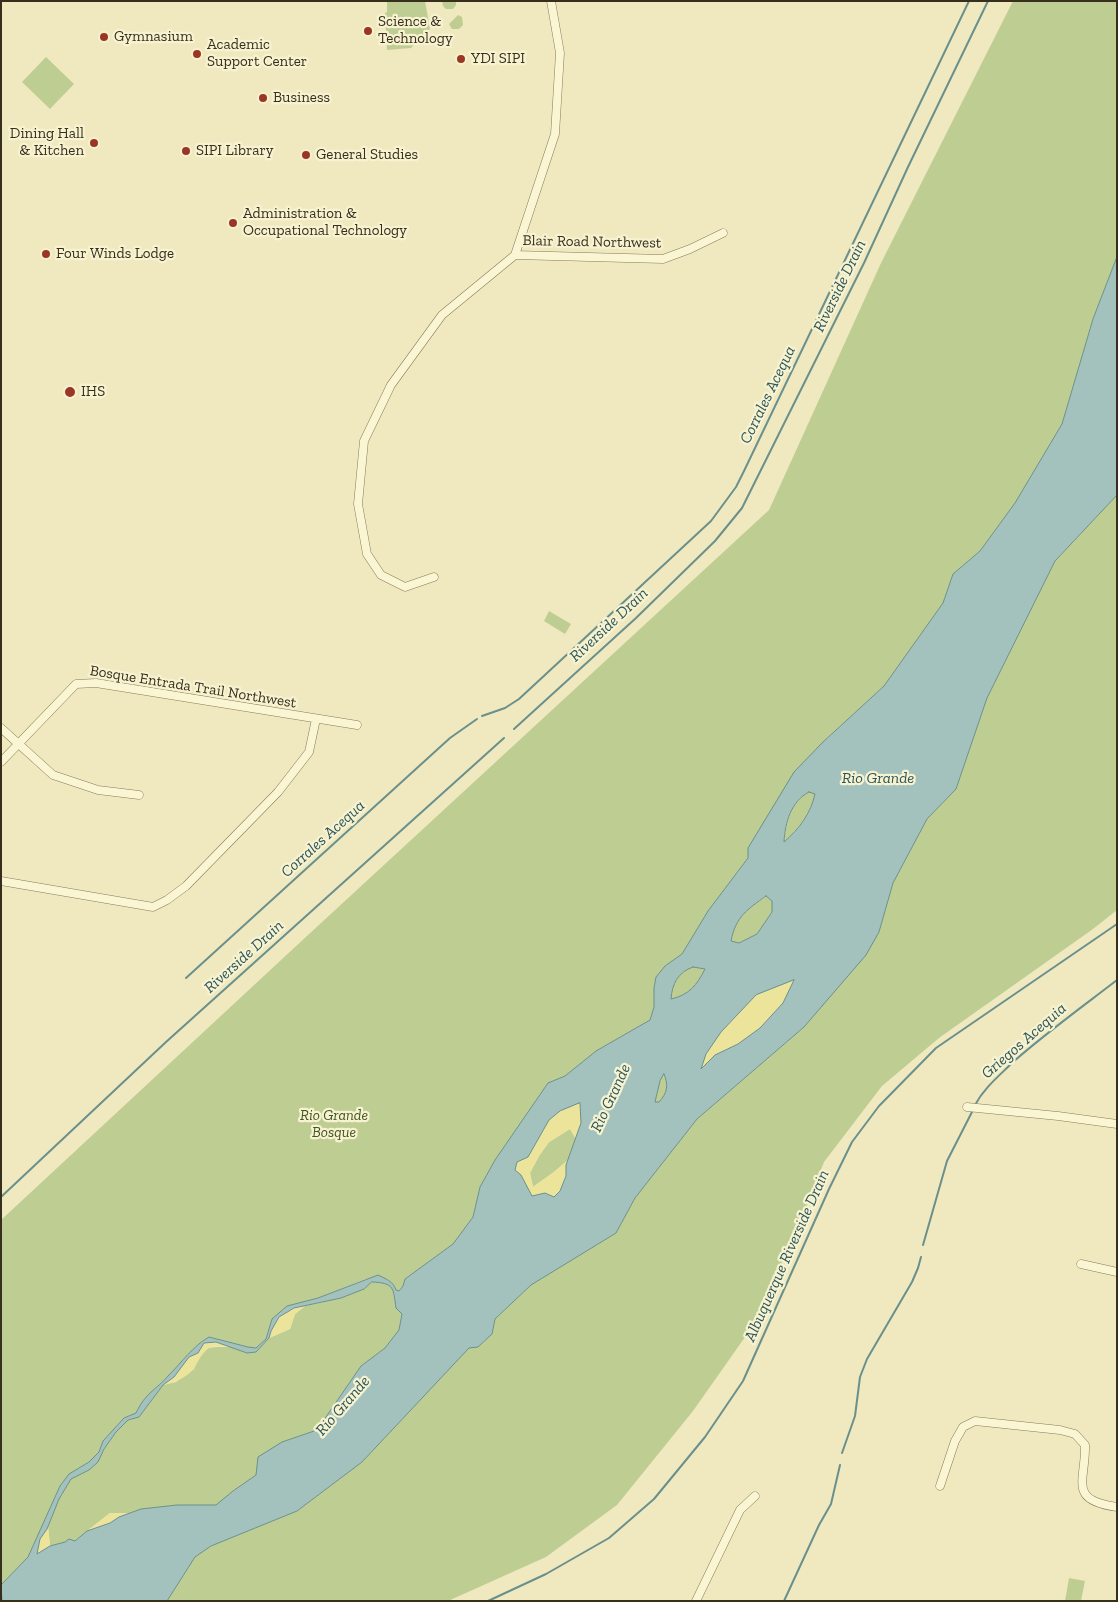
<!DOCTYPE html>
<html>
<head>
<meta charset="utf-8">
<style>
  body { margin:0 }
  #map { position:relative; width:1118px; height:1602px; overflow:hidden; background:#f0e9c0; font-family:"Zilla Slab",serif }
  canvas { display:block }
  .frame { position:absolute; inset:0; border:2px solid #382e1c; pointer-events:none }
</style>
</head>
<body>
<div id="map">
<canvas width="1118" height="1602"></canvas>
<div class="frame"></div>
</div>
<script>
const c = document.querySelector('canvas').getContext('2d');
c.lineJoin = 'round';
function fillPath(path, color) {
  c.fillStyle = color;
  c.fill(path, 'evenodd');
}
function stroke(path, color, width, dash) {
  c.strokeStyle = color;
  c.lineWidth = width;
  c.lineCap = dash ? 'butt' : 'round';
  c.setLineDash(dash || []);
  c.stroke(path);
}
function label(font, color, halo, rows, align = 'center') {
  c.font = font + ' "Zilla Slab",serif';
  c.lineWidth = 4.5;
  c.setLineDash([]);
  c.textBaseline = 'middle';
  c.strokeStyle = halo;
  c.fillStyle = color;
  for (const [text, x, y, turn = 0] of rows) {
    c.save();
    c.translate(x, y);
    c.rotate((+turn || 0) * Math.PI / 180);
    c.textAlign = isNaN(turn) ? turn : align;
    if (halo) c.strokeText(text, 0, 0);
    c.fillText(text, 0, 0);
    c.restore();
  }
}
const green = new Path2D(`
  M387,1H425L430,29L411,48L387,50L385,13L387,12Z
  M442,1H456V5L453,9H446L443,6Z
  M1013,1H1117V257L1093,319L1062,424L1015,503L980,551L953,574L943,603L884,686L823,742L748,858L708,911L682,954L665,966L656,977L654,988V1007L650,1020L596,1051L565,1076L548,1083L495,1160L480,1187L473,1217L453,1244L405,1279L403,1286L398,1291L396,1290L389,1280L366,1279L318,1298L287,1306L272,1319L266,1339L256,1348L248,1347L209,1337C193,1346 182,1362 169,1375C155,1391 146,1392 136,1413L124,1418L103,1441L99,1452L89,1462L69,1474L60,1486L28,1557L1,1585V1220L308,935L769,510L881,263Z
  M458,15L462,17L463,25L459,29H452L449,24Z
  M46,57L74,84L50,109L22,82Z
  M1117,495V910L1093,929L939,1038L882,1086L824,1162L797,1231L750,1330L693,1411L617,1505L546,1557L448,1601H167L195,1557L211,1546L297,1511L362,1462L469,1347H478L492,1334L495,1319L531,1285L616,1233L635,1198L697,1119L804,1027L879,932L893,883L927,819L956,789L987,698L1055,561Z
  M549,611L571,624L565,634L544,621Z
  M809,792L816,794C810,814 798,828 784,843C786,823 791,801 809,792Z
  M767,896L772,901V912L757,934L739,943L731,941C737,915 745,911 767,896Z
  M693,967L705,969C697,985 689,995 671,999C672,984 678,972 693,967Z
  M664,1074C668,1086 668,1092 659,1102H655L660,1080Z
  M570,1129L576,1139L569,1159L554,1172L533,1187L530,1173L539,1156L549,1142Z
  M372,1282L384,1283L391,1286L395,1294L394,1298L402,1313L399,1330L385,1348L361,1366L317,1430L282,1442L256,1475L233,1491L217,1505H177L141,1509L130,1513H110L75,1541L50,1546L48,1526L59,1499L71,1478L89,1470L97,1462L104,1449L116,1432L128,1420L139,1417L163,1385L176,1382L194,1369L198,1359L208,1348L216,1347H233L246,1353L256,1352L269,1338L290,1329L295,1314L305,1306L341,1298L364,1289Z
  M1069,1578L1085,1581L1081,1601H1065Z`);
const sand = new Path2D(`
  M795,979L783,1003L760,1028L738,1044L715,1055L700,1070L706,1054L721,1032L756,995Z
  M581,1103V1123L576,1139L570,1129L549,1142L539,1156L530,1173L533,1187L554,1172L569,1159C566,1165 567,1170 566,1175C565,1184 559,1191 554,1197L545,1193L532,1196L521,1176L515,1170L517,1162L528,1157L549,1120L560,1111Z
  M305,1306L295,1314L290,1329L269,1338C274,1319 285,1310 305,1306Z
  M216,1342L233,1347C225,1347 215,1345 209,1348C201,1353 199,1361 194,1368C188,1377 174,1383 163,1385L174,1377L189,1357L198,1353L204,1343Z
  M110,1513H130L119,1517L110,1523L87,1531Z
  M48,1526L50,1546L37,1554L40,1539Z`);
const water = new Path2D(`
  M1117,257V495L1055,561L987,698L956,789L927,819L893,883L879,932L866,955L804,1027L697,1119L635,1198L616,1233L531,1285L495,1319L492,1334L478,1347L469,1348L362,1462L297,1511L211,1546L195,1557L167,1601H2L1,1585L28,1557L60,1486L69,1474L89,1462L99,1452L103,1441L124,1418L136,1413C146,1392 155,1391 169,1375C182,1362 193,1346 209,1337L248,1347L256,1348L266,1339L272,1319L287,1306L318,1298L378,1275C386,1279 393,1281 396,1290L399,1291L403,1286L405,1279L453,1244L473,1217L480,1187L495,1160L548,1083L565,1076L596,1051L650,1020L654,1007V988L656,977L665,966L682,954L708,911L748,858V848L794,772L823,742L884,686L943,603L953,574L980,551L1015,503L1062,424L1093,319ZM809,792L815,794C811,813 799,829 784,842C785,823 791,801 809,792ZM766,896L772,901V912L757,934L739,943L731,941C736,916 747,910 766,896ZM693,967L705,969C697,985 689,995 671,999C672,984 678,972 693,967ZM794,980L783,1003L760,1028L738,1044L715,1055L701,1069L706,1054L721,1032L756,995ZM664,1074C669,1086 667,1093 659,1102H655L660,1081ZM580,1103L581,1123L566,1165V1176L560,1191L554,1197L545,1193L532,1196L521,1175L515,1170L517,1162L528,1157L549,1120L560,1111ZM372,1282C395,1283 393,1288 396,1308L402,1314L399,1330L385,1348L361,1366L317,1430L282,1442L258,1457L256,1475L233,1491L216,1505H177L141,1509L119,1517L110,1523L87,1531L75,1541L69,1539L65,1542L50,1546L37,1554L40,1539L47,1529L59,1499L71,1479L89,1470L98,1462L104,1449L116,1432L128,1420L139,1417L163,1385L174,1377L189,1357L198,1353L204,1343L216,1342L247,1353L256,1352L269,1338L271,1331L279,1317L294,1308L341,1298L364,1289Z`);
const stream = new Path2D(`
  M482,716L505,708L519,699L711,521L736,487L744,471L969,1
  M514,729L636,618L715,541L742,508L864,263L908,167L988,1
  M186,978L450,738L477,719
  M975,1105C984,1088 999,1076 1013,1062C1046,1033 1082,1007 1117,980
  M1,1197L166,1042L504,738
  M923,1245L947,1161L973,1110
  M842,1453L855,1416L860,1377L867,1359L912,1282L918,1268L921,1257
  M488,1601L546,1574L609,1538L654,1499L705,1437L743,1381L829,1189L852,1142L879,1106L936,1048L1117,924
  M784,1601L819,1525L831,1504L840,1465`);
const minor = new Path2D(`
  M515,255L663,259L690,249L723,233
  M434,577L405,587L381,575L367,554L358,504L364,441L391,385L442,315L515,255L555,134L560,53L551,1
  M1,728L53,775L98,790L139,795
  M1,762L76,684L96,683L357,725
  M1,881L153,907L167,900L186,886L278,792L309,752L316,719
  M967,1107L1058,1116L1117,1124
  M1081,1264L1117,1272
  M940,1486L955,1441L963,1427L975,1421L1060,1430L1075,1434L1085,1445C1086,1481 1067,1500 1117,1507
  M696,1601L740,1510L755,1496`);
const markers = [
  [368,31,5,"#9b3624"],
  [104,37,5,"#9b3624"],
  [197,54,5,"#9b3624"],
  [461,59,5,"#9b3624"],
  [263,98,5,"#9b3624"],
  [94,143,5,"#9b3624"],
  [186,151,5,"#9b3624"],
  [306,155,5,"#9b3624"],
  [233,223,5,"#9b3624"],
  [46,254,5,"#9b3624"],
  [70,392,6,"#9b3624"]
];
const poiNames = [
  ["Science &",378,22],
  ["Technology",378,39],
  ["Gymnasium",114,37],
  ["Academic",207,45],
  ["Support Center",207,62],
  ["YDI SIPI",471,59],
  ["Business",273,98],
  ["Dining Hall",84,134,"right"],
  ["& Kitchen",84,151,"right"],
  ["SIPI Library",196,151],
  ["General Studies",316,155],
  ["Administration &",243,214],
  ["Occupational Technology",243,231],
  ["Four Winds Lodge",56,254],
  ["IHS",81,392]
];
const streetNames = [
  ["Blair Road Northwest",592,242,1],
  ["Bosque Entrada Trail Northwest",193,687,9]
];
const parkNames = [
  ["Rio Grande",334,1116],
  ["Bosque",334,1133]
];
const waterNames = [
  ["Riverside Drain",840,286,-64],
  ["Corrales Acequa",768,395,-64],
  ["Riverside Drain",609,625,-43],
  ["Rio Grande",878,778],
  ["Corrales Acequa",323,839,-42],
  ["Riverside Drain",244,957,-42],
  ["Griegos Acequia",1024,1041,-41],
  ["Rio Grande",611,1098,-65],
  ["Albuquerque Riverside Drain",787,1256,-66],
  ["Rio Grande",343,1406,-49]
];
fillPath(green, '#bece93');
fillPath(sand, '#ede49b');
fillPath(water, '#a3c2bd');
stroke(water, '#6a908c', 1);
stroke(stream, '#6a908c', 2);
stroke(minor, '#8a7a57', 9);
stroke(minor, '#faf5d3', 8);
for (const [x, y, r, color] of markers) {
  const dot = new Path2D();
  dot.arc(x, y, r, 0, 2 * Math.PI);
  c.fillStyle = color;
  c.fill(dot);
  stroke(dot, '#f7f2d0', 2);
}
label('15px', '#382e1c', '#f7f2d0', poiNames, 'left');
label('15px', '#382e1c', '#f7f2d0', streetNames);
label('italic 15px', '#415622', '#f7f2d0', parkNames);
label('italic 16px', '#2b5559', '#f7f2d0', waterNames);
</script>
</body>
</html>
